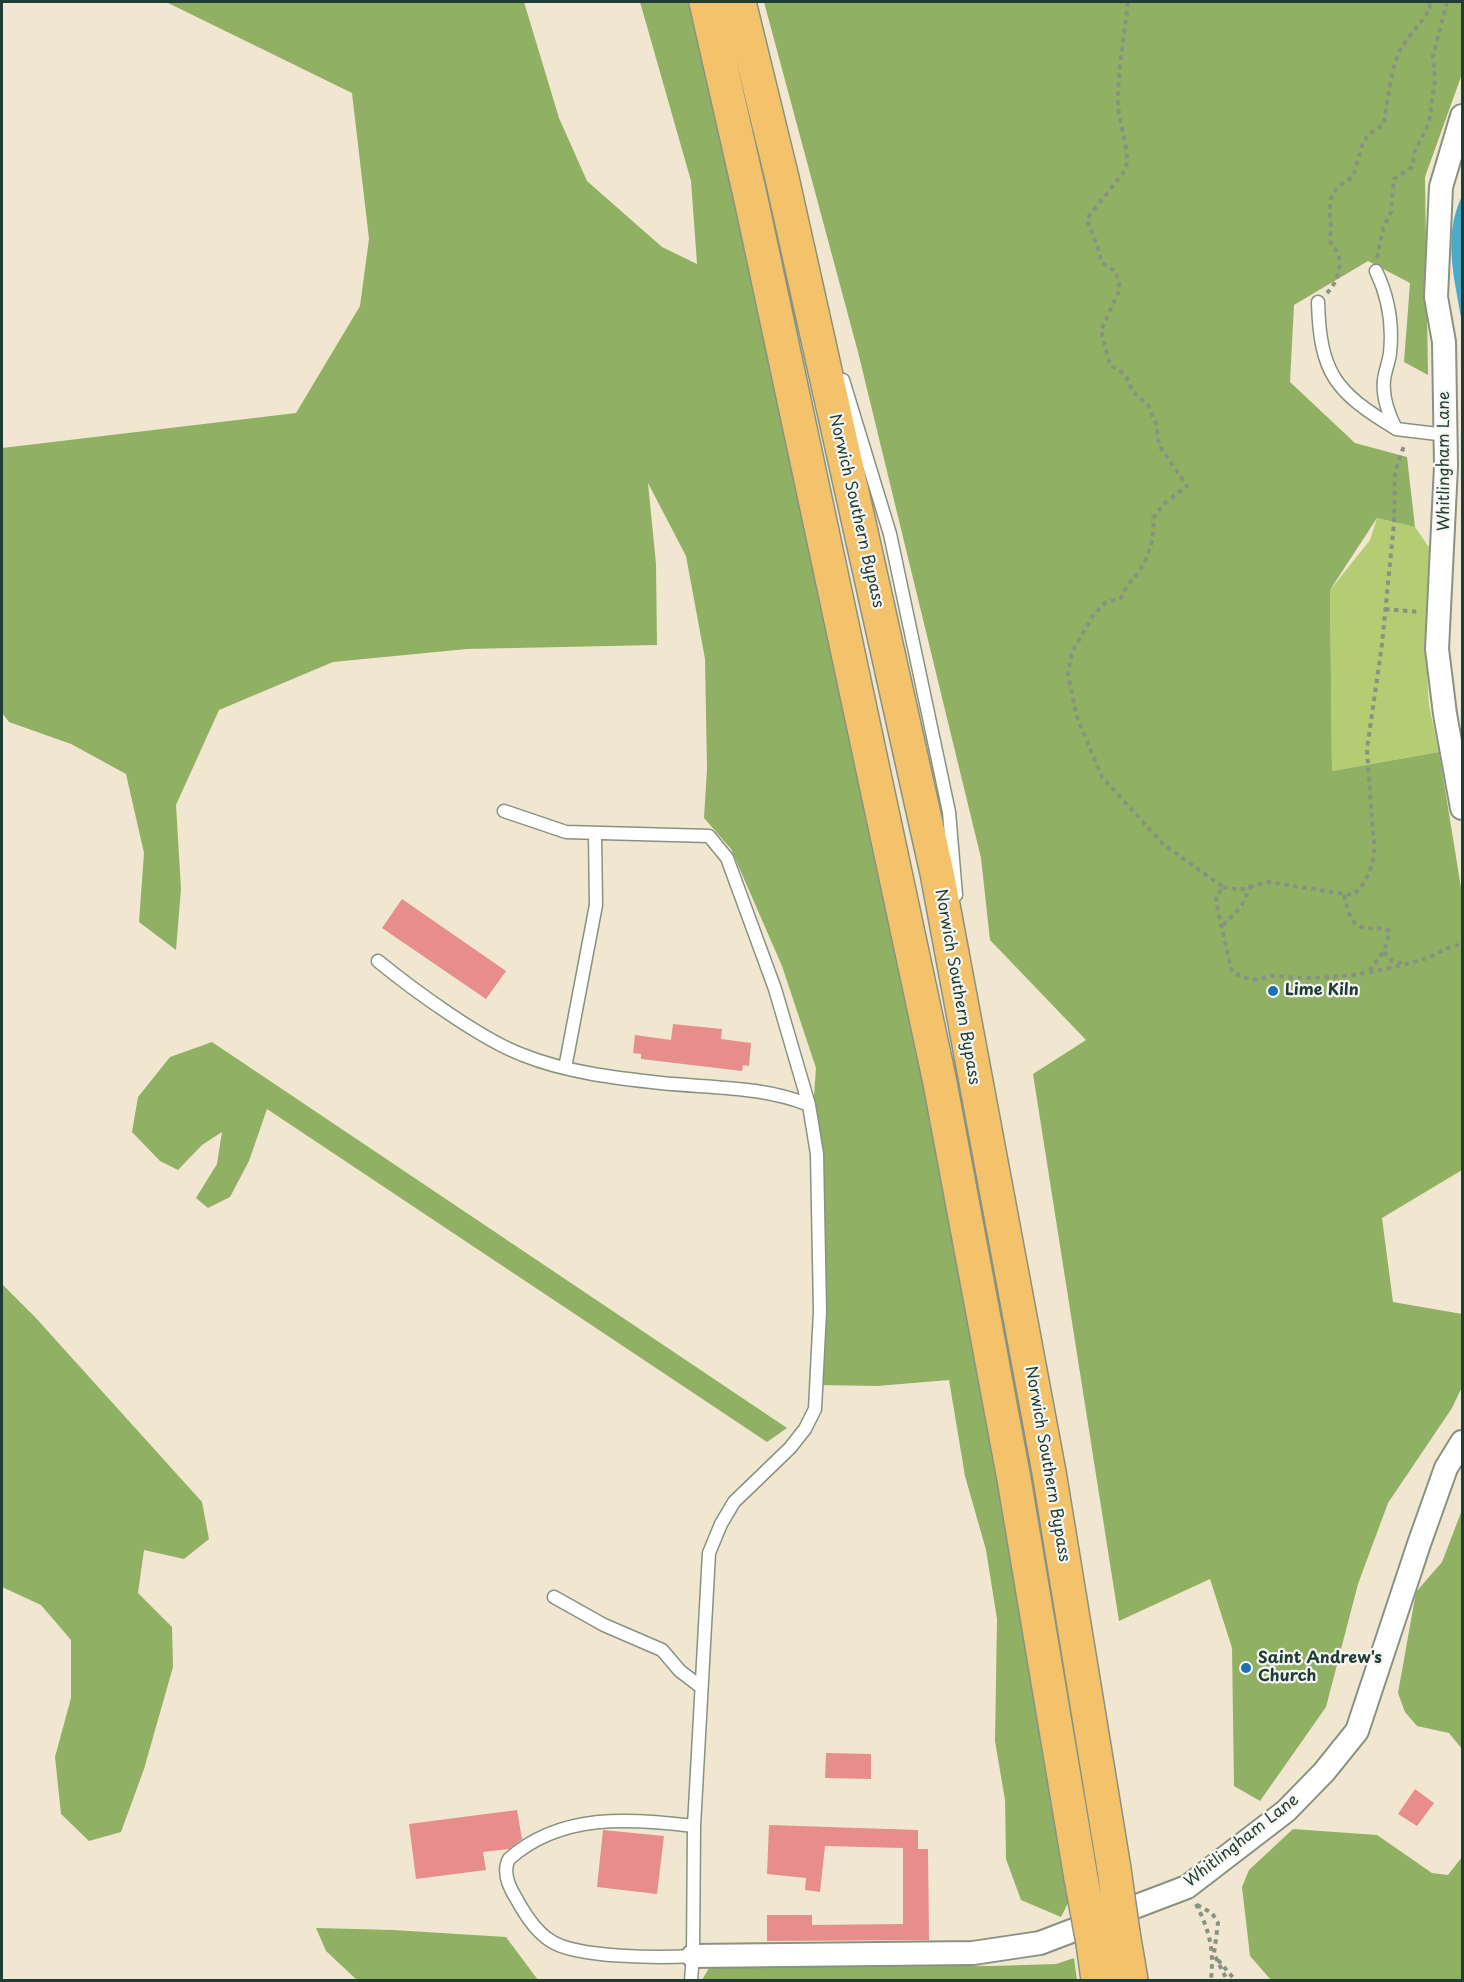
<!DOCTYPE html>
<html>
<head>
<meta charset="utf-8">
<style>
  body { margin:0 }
  #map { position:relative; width:1464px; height:1982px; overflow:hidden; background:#f1e7d1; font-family:"Playpen Sans",sans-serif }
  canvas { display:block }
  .frame { position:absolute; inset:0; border:3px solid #1f3d34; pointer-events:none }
</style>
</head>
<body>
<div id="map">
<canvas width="1464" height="1982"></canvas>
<div class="frame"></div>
</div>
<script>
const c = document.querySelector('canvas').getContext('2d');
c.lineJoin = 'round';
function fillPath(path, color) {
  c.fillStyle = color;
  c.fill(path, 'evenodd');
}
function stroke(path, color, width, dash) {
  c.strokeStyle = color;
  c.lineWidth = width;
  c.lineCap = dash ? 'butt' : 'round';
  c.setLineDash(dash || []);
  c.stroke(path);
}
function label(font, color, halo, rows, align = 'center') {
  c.font = font + ' "Playpen Sans",sans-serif';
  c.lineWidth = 4.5;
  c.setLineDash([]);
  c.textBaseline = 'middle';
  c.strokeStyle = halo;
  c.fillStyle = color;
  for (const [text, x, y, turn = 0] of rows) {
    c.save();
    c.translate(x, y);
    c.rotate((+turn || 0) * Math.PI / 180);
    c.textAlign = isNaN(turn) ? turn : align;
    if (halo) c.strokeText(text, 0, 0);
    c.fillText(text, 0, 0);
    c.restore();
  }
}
const green = new Path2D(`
  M1377,518L1415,527L1433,553L1425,640L1429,705L1439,752L1332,771L1330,590L1370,540Z`);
const forest = new Path2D(`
  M166,2H524L559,118L587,181L662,247L697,264L691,181L640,2H693L933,1084L1076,1887L1061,1917L1021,1900L1006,1859L1005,1800L995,1741L997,1619L986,1550L965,1476L949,1380L877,1386L818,1385L812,1123L816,1068L782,966L731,849L704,818L707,769L705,659L686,556L648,483L656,564L657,645L467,649L333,662L219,710L176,805L181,889L176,950L139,922L144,853L126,774L71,744L9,722L2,713V448L296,413L360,306L369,239L352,93Z
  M764,2H1462V74L1425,177L1428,375L1404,362L1410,283L1368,261L1294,305L1290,382L1355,443L1407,457L1415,527L1377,518L1330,590L1332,771L1439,752L1462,894V1170L1382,1218L1393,1302L1462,1314V1387L1452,1408L1388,1503L1358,1584L1326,1707L1260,1801L1234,1786L1232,1648L1210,1579L1119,1621L1033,1074L1086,1040L990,940L981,858L858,352Z
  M212,1042L787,1428L767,1442L267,1109L249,1161L230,1197L208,1208L196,1198L217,1164L222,1132L202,1145L178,1170L160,1161L132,1132L138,1097L170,1057Z
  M2,1284L35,1317L202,1502L209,1539L184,1559L144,1550L138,1593L172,1627L173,1667L144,1769L121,1832L89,1841L61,1814L55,1757L71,1698V1640L41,1605L2,1587Z
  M1462,1510V1749L1449,1733L1417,1726L1405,1712L1398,1693L1416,1592L1442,1562Z
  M1293,1829L1377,1835L1432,1873L1448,1875L1462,1857V1980H1271L1250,1956L1242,1887L1249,1870Z
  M316,1928L393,1930L506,1937L538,1980H357L326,1951Z
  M1074,1958L1077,1980H702L709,1968L735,1961L991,1966L1056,1964Z`);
const water = new Path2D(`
  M1462,196V323C1455,280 1442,237 1462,196Z`);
const building = new Path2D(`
  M402,899L506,971L486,999L382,928Z
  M673,1024L722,1029L721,1039L751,1043L749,1066L743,1065L742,1071L641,1059V1054L633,1053L635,1035L671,1040Z
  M826,1753L871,1754V1779L825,1778Z
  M1415,1789L1434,1803L1417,1826L1398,1814Z
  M517,1810L522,1839L509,1849L483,1852L486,1870L416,1879L409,1824Z
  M769,1825L918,1830V1849H928L929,1940L767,1941V1915H812V1925L903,1924V1848L825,1846L820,1892L805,1890L806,1878L767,1874Z
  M603,1830L664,1836L657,1894L597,1887Z`);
const path = new Path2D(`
  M1128,2C1125,34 1118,66 1118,99C1117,122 1130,144 1126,168C1125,172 1092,211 1087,219C1091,234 1099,245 1101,262L1116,272L1120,289L1101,330L1110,365L1125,374L1133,392L1148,405L1156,424L1159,445L1187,486L1164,504L1153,518C1155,537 1150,554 1139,571C1132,583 1128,581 1121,598L1105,603L1094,614L1072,652L1068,675L1077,717L1102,777L1163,844L1223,887L1216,897L1218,911L1232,972C1241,976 1249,981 1259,979C1265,978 1271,975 1277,976C1324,982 1378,973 1424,959C1437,955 1448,945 1462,945
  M1377,258L1383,229L1391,212L1394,179L1412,167L1415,151L1429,123L1435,80L1433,56L1447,2
  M1327,293C1336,284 1343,267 1338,254C1337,250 1332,248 1331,243C1329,238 1331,233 1331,229C1329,201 1326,192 1353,177L1363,142L1369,134L1384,124C1387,104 1391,67 1400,50C1409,35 1422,23 1430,8L1429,2
  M1385,609L1420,612
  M1223,887L1239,890L1268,882L1352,895C1369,884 1378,854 1373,835L1367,749L1382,644L1394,523L1395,471L1405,443
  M1344,895C1351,925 1354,930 1385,928L1390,932L1384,951L1370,970
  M1223,925L1241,907L1251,885
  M1384,952L1392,961L1402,963
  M1196,1904C1210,1932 1214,1949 1211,1980
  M1197,1905L1212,1913L1218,1923L1214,1954L1227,1980
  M1218,1960L1235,1980`);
const service = new Path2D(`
  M1376,271C1388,296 1393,325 1390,353C1389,362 1385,371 1384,380C1382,397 1389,415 1396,429L1446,435
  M1318,302C1320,373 1335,392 1395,428
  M843,380L890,534L949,812L956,895
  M504,811L566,832L709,836L727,858L775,989L809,1105
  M378,961C412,989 482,1040 523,1055C565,1072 615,1078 661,1083C710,1088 763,1086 809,1105L817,1154L820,1311L815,1409L805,1429L790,1448L734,1502L721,1524L709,1553L694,1826L693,1956L691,1980
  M565,1068L596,905L595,834
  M554,1597L604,1625L662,1650L680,1671L701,1687
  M693,1956C662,1958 576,1958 551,1941C536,1932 524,1913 516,1898C509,1887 502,1872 509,1859C560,1813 630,1818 694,1826`);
const minor = new Path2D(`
  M1462,116L1441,187L1436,297L1444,342L1446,466L1437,649L1445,714L1462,808
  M693,1956L973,1953L1040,1943L1187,1887L1286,1811L1324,1772L1357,1731L1419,1544L1446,1468L1462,1442`);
const trunk = new Path2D(`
  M706,2L752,204L940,1083L1014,1479L1081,1878
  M739,2L782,178L937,873L1049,1472L1114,1869
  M1123,1933L1131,1980
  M1093,1943L1098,1980`);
const trunkBridge = new Path2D(`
  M1114,1869L1123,1933
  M1081,1878L1093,1943`);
const markers = [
  [1273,991,6,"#1f6fb2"],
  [1246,1668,6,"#1f6fb2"]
];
const streetNames = [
  ["Whitlingham Lane",1445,461,-90],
  ["Norwich Southern Bypass",856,511,77],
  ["Norwich Southern Bypass",957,987,80],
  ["Norwich Southern Bypass",1047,1464,80],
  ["Whitlingham Lane",1242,1841,-38]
];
const poiNames = [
  ["Lime Kiln",1285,991],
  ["Saint Andrew's",1258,1659],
  ["Church",1258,1677]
];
fillPath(green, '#b5cd72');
fillPath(forest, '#90b064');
fillPath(water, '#4ba9c9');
fillPath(building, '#e78d8c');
stroke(service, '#889282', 15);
stroke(minor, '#889282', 26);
stroke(trunk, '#889282', 36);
stroke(path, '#889282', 4, [4.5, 4.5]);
stroke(service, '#fff', 12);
stroke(minor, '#fff', 22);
stroke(trunk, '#f3c26a', 33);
stroke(trunkBridge, '#889282', 36, []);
stroke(trunkBridge, '#f3c26a', 33);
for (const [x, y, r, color] of markers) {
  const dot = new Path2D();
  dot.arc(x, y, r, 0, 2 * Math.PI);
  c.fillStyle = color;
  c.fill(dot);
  stroke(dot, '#f6f6f2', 2);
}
label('16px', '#1f3d34', '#f6f6f2', streetNames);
label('bold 16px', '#1f3d34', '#f6f6f2', poiNames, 'left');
</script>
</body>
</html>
